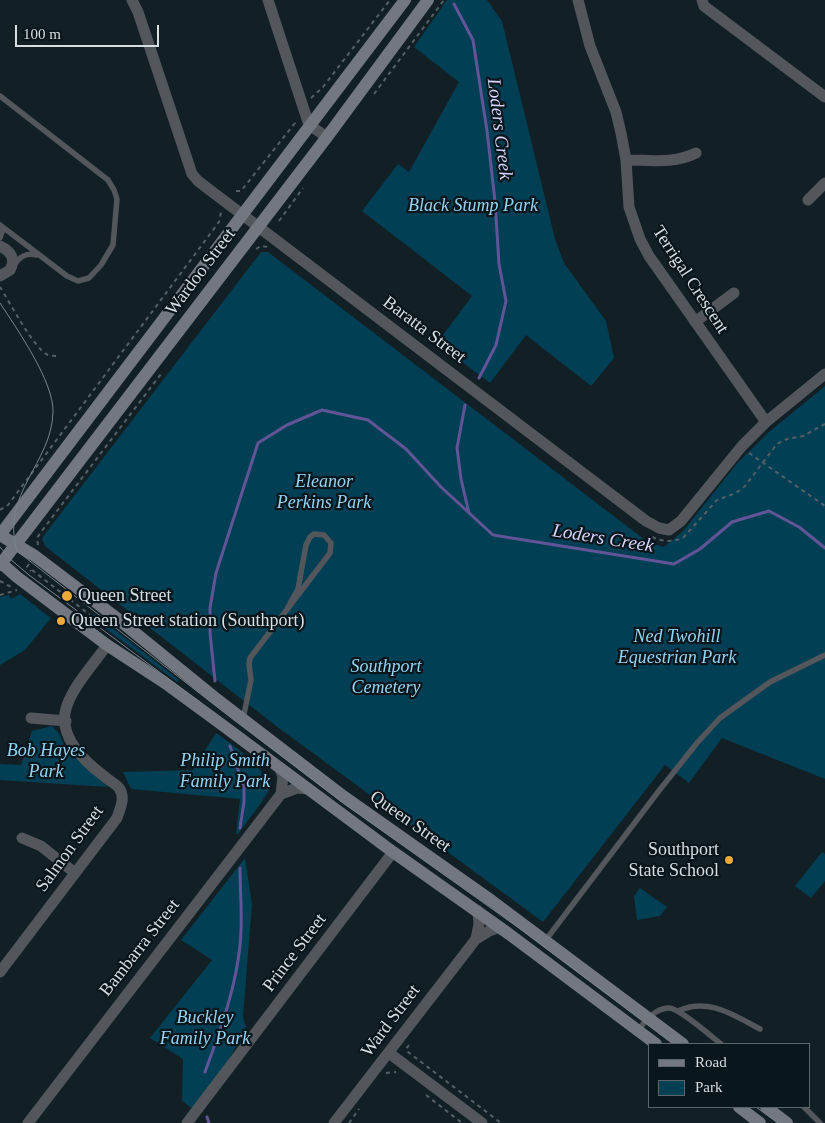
<!DOCTYPE html>
<html>
<head>
<meta charset="utf-8">
<style>
  body { margin:0 }
  #map { position:relative; width:825px; height:1123px; overflow:hidden; background:#122026; font-family:"Times New Roman",serif }
  canvas { display:block }
  .legend { position:absolute; left:648px; top:1043px; width:162px; height:65px; box-sizing:border-box; background:#09161c; border:1px solid #5b666b; margin:0; padding:6px 9px; list-style:none; font-size:15px; color:#d6dee2 }
  .legend li { display:flex; align-items:center; gap:10px; height:25px }
  .legend b { width:25px; border:1px solid #5b666b }
  .scale { position:absolute; left:15px; top:25px; width:144px; height:22px; box-sizing:border-box; border:2px solid #d6dee2; border-top:0; padding-left:6px; font-size:15px; line-height:18px; white-space:nowrap; color:#d6dee2; -webkit-text-stroke:4px #09161c; paint-order:stroke }
</style>
</head>
<body>
<div id="map">
<canvas width="825" height="1123"></canvas>
<ul class="legend">
<li><b style="height:6px;background:#727780"></b>Road</li>
<li><b style="height:14px;background:#003f54"></b>Park</li>
</ul>
<div class="scale">100 m</div>
</div>
<script>
const c = document.querySelector('canvas').getContext('2d');
c.lineJoin = 'round';
function fillPath(path, color) {
  c.fillStyle = color;
  c.fill(path, 'evenodd');
}
function stroke(path, color, width, dash) {
  c.strokeStyle = color;
  c.lineWidth = width;
  c.lineCap = dash ? 'butt' : 'round';
  c.setLineDash(dash || []);
  c.stroke(path);
}
function label(font, color, halo, rows, align = 'center') {
  c.font = font + ' "Times New Roman",serif';
  c.lineWidth = 4.5;
  c.setLineDash([]);
  c.textBaseline = 'middle';
  c.strokeStyle = halo;
  c.fillStyle = color;
  for (const [text, x, y, turn = 0] of rows) {
    c.save();
    c.translate(x, y);
    c.rotate((+turn || 0) * Math.PI / 180);
    c.textAlign = isNaN(turn) ? turn : align;
    if (halo) c.strokeText(text, 0, 0);
    c.fillText(text, 0, 0);
    c.restore();
  }
}
const green = new Path2D(`
  M447,0H487L502,21L555,239L564,263L606,321L614,358L591,386L526,335L490,383L437,343L472,296L362,211L398,164L409,172L459,82L414,47Z
  M261,252H268L649,543L664,547L683,531L739,461L770,431L825,386V779L722,738L689,783L665,765L543,922L276,726L46,547L42,539L45,534Z
  M20,594L51,618L25,650L0,665V597L9,595L11,599Z
  M94,614L102,620L101,622L103,624L105,622L179,680L177,682L91,618Z
  M52,726L58,732L67,750L108,787L0,780V764L21,765L32,731Z
  M216,733C240,750 255,761 272,785L261,803L238,834H236L240,799L131,789L123,772L193,770Z
  M822,852L825,854V881L811,898L795,886Z
  M245,858L252,904L243,1017L246,1027L213,1091L196,1111L182,1101L183,1059L150,1038L212,960L181,940Z
  M640,888L667,907L660,916L637,920L634,896Z`);
const stream = new Path2D(`
  M454,4L473,40L487,131L495,201L499,264L506,301L496,345L479,378
  M465,405L457,448L461,479L469,513
  M215,681L210,633V608L216,573L258,443L287,425L322,410L368,420L406,449L441,487L493,535L674,564L700,549L732,522L769,511L799,527L825,548
  M230,746L244,787V802L240,828
  M205,1072C220,1031 236,988 240,945C243,920 240,893 240,868
  M207,1117L209,1123`);
const path = new Path2D(`
  M374,94L444,0
  M311,98L323,87L390,0
  M236,191H241L295,123V120
  M279,221L303,188
  M256,249L261,246L268,247
  M0,287C9,301 34,349 48,355C51,356 54,356 56,356
  M749,453L825,506
  M0,510L8,505L219,222L221,212
  M652,537C663,542 672,542 683,538L717,500L736,493L745,486L777,444L787,439L803,436L825,424
  M38,545L37,538L41,532L161,374
  M29,564L27,567L31,571
  M32,570L90,615
  M0,581L11,587
  M0,595L17,590
  M409,1045L406,1049L408,1052L501,1123
  M386,1073L396,1072
  M426,1095L462,1123
  M349,1123L359,1109`);
const lane = new Path2D(`
  M0,96L108,180L114,190L117,199L113,245L101,265L89,278L78,281L67,276L0,225
  M0,226L2,232L0,238
  M14,265C20,257 26,252 37,255
  M243,719L251,680L249,664L250,658L330,553L331,543L324,535L314,534L310,537L306,545L298,589L287,609
  M545,941L658,792L697,743L720,718L770,682L825,655
  M678,1011C708,997 733,1015 760,1029
  M638,1031C644,1021 656,1008 669,1008C679,1008 712,1037 721,1044
  M804,1107L820,1123`);
const street = new Path2D(`
  M132,0L138,12L192,174L198,181L646,521L659,528L669,530L681,521L742,446L766,422L825,374
  M268,0L309,125L327,137
  M578,0L590,46L616,112L621,133L626,160L629,207L640,239L649,256L766,422
  M702,0L704,6L825,97
  M626,160C650,160 674,164 696,153
  M808,200L825,183
  M0,246C11,251 16,259 10,270L0,276
  M695,322L734,293
  M31,718L66,721
  M279,767L283,776L281,794
  M22,838L41,846L75,873
  M476,939L479,924L478,911
  M0,972L117,818C120,808 126,798 119,788C116,784 108,780 104,776C85,762 61,740 65,713C69,690 94,664 107,645
  M389,1053L482,1123
  M28,1123L281,794L297,788L308,789
  M187,1123L393,852
  M334,1123L476,939L489,931L500,927`);
const secondary = new Path2D(`
  M0,535L35,556L118,619L214,697L343,796L492,901L683,1044
  M0,535L405,0
  M0,562L17,577L107,645L165,683L221,724L393,852L509,934L656,1044
  M0,565L327,137L428,0
  M739,1107L760,1123
  M766,1107L787,1123`);
const tram = new Path2D(`
  M0,303C17,329 54,382 53,412C52,463 0,494 17,551L230,717L346,805L519,928L673,1044
  M0,547L10,559L29,575L201,703
  M756,1107L778,1123`);
const markers = [
  [67,596,6,"#eca93a"],
  [61,621,5,"#eca93a"],
  [729,860,5,"#eca93a"]
];
const parkNames = [
  ["Black Stump Park",473,206],
  ["Eleanor",324,482],
  ["Perkins Park",324,503],
  ["Ned Twohill",677,637],
  ["Equestrian Park",677,658],
  ["Southport",386,667],
  ["Cemetery",386,688],
  ["Bob Hayes",46,751],
  ["Park",46,772],
  ["Philip Smith",225,761],
  ["Family Park",225,782],
  ["Buckley",205,1018],
  ["Family Park",205,1039]
];
const streetNames = [
  ["Wardoo Street",201,272,-53],
  ["Terrigal Crescent",690,280,57],
  ["Baratta Street",424,330,37],
  ["Queen Street",410,822,35],
  ["Salmon Street",70,849,-54],
  ["Bambarra Street",140,948,-52],
  ["Prince Street",295,953,-53],
  ["Ward Street",391,1021,-53]
];
const poiNames = [
  ["Queen Street",78,596],
  ["Queen Street station (Southport)",71,621],
  ["Southport",719,850,"right"],
  ["State School",719,871,"right"]
];
const waterNames = [
  ["Loders Creek",499,129,83],
  ["Loders Creek",603,539,9]
];
fillPath(green, '#003f54');
stroke(stream, '#605596', 3);
stroke(path, '#546066', 2, [4, 4]);
stroke(lane, '#53575c', 5.5);
stroke(street, '#53575c', 11);
stroke(secondary, '#727780', 12);
stroke(tram, '#7a858a', 1);
for (const [x, y, r, color] of markers) {
  const dot = new Path2D();
  dot.arc(x, y, r, 0, 2 * Math.PI);
  c.fillStyle = color;
  c.fill(dot);
  stroke(dot, '#09161c', 2);
}
label('italic 18px', '#92d4f2', '#09161c', parkNames);
label('18px', '#d6dee2', '#09161c', streetNames);
label('18px', '#d6dee2', '#09161c', poiNames, 'left');
label('italic 19px', '#d7d3fa', '#09161c', waterNames);
</script>
</body>
</html>
